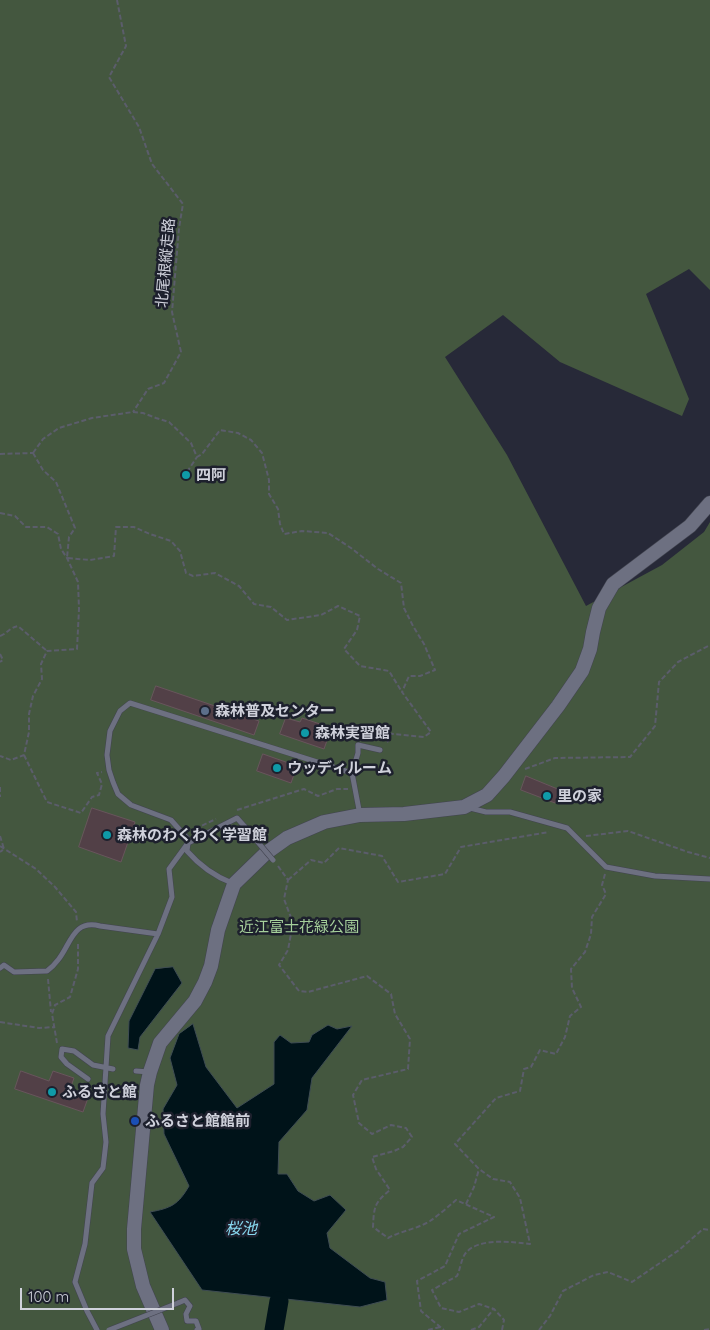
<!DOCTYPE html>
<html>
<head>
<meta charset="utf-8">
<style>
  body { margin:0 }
  #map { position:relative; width:710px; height:1330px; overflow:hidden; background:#272938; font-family:Quicksand,sans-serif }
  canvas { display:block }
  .scale { position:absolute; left:20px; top:1288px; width:154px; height:22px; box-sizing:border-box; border:2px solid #cfd1db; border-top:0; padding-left:6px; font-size:15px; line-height:18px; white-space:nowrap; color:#cfd1db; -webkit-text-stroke:4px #1d202d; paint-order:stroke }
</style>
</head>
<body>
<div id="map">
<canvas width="710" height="1330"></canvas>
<div class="scale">100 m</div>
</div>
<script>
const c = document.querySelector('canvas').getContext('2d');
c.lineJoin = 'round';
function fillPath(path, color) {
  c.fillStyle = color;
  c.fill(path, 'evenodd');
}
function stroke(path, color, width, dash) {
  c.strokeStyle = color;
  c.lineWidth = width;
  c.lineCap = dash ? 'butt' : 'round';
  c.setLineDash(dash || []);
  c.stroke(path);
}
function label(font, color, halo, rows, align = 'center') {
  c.font = font + ' Quicksand,"Noto Sans JP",sans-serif';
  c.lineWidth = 5;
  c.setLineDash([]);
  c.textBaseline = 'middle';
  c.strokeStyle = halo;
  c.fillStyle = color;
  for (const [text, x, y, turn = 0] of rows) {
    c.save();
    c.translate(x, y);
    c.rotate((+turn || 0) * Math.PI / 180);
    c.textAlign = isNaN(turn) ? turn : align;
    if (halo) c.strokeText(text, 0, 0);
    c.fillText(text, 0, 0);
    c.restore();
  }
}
const green = new Path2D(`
  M0,0H710V290L689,269L646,294L689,399L682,416L560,362L503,315L445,357L507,455L586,606L662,565L704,532L710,522V1330H0Z`);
const water = new Path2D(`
  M173,967L182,983L140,1037L138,1050L128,1048L129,1021L155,969Z
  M193,1024L206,1067L237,1108L274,1084V1042L280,1035L291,1043L309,1042L312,1035L328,1025L337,1029L352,1026L312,1078L307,1110L279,1142L278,1174H287L298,1191L314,1201L330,1195L346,1210L327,1233L330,1248L370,1278L385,1282L387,1300L360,1307L202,1290L150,1212C171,1208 178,1205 189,1186L164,1134L163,1109L177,1085L170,1058L179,1034Z`);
const river = new Path2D(`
  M274,1330L279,1301`);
const building = new Path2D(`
  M156,686L259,721L254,735L151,700Z
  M286,718L300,722L302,718L320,724L319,729L330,732L324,749L280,734Z
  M263,754L297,766L291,783L257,771Z
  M526,776L560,790L555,803L521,790Z
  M92,808L135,822L121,862L79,847Z
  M21,1071L49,1081L53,1071L74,1078L70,1089L89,1095L83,1112L15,1089Z`);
const path = new Path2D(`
  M117,0L126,46L109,77L139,127L152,164L183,204L179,228L172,312L181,352L164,383L148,389L133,412
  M33,453L43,439L59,428L92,418L133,412L143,413L156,418L169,422L191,443L197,457L202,454L220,430L238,433L251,440L262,453L269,480V494L278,509L280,524L284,534L302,531L328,533L351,548L378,569L401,583L404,608L413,626L424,644L435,670L420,676H409L402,692L431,732L424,737L384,733L389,744
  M33,453L43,470L56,482L75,528L69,537L67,558L90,560L114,556L116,527H134L150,534L171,541L180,551L186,573L193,576L215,573L239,586L254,604L271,607L287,620L321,615L338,606L360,616L357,630L344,649L360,666L389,671L402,692
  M0,454L33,453
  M187,472L197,457
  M0,513L15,516L26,527H47L58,534L61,549L67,558L78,582L79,609L77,649L47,651L41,664L42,679L33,696L29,714V732L24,755L11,760L0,756
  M0,636C8,633 9,628 18,626L47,651
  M0,654L3,660L0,662
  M24,755L47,802L81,813L92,797L99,795L102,784L97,773L102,772
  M525,769L555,758L630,757L655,726L659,682L678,662L710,645
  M0,787V797
  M237,810L304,789L318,796L337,789H348
  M196,830L201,826L216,819
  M0,836L4,849L0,852
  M586,836L628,831L688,852L710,858
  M0,846L36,869L55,887L76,912L77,922
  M278,866L288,880L284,899L293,923L288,950L279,965L299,991L308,992L367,976L391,994L395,1014L410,1039L408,1069L362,1080L353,1095L359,1123L372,1134L391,1125L406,1128L412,1137L403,1147L394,1151L372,1157L376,1169L390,1190C374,1203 374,1207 373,1227L388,1238C401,1231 417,1229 430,1221C439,1215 448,1207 456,1200L494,1217L459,1234L445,1266L417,1281L421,1311L444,1330
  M288,880L311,860L324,863L339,848L382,856L398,882L445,874L461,847L549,832
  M48,979L51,1012
  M0,1022L39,1028L54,1027
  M57,1043L52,1014L55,1005L70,997L78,969V944
  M466,1204L474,1187L479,1169
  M428,1330L440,1327
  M471,1330L479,1327L493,1310
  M502,1330L504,1320L494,1309L479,1304L459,1312L441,1308L432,1290L457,1276C460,1270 461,1260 465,1254C477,1237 513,1242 530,1244L520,1198L510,1182L493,1179L479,1169L455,1144L496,1098L520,1091L524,1069L531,1067L540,1050L556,1054L565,1037L570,1016L581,1007L572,988L571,969L585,952L591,934L592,917L606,894L602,885L605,874
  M539,1330L550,1316L563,1291L594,1275L608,1272L632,1282L679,1250L703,1229L710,1230
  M704,1330L710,1329`);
const service = new Path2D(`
  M352,773L358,753V745L380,750
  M470,808L486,812H510L567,828L606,867L655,876L710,879
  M232,883C214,876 200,866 187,851L188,843L187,838L171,820L131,805L118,794L113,782L109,770L107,755L110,731L120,711L130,703L352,773L360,815
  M0,968L4,965L14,972L47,971C51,968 55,964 58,960C71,944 73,919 100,926L158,934
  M136,1071L149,1072
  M88,1079L67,1064L61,1057L62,1049L74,1051L93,1065L113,1069
  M178,1303L185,1300L190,1306L186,1314L187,1321H196L199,1329L197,1330
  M97,1330L87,1311L75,1282L85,1244L92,1183L103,1168L106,1142L103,1114L108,1036L158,934L172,897L169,869L188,843L237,818L245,827`);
const secondary = new Path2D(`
  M162,1330L143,1286L134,1249V1229L147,1085L150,1072L160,1043L195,1001L205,982L211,966L218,930L234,884L266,853L287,838L324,822L360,815L404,814L464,807L487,795L504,776L558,706L582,671L590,649L593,632L599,608L613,584L690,526L710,503`);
const serviceBridge = new Path2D(`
  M245,827L273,860
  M109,1330L178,1303`);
const markers = [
  [186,475,5,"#0f9aa8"],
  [205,711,5,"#5c6f8a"],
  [305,733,5,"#0f9aa8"],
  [277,768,5,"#0f9aa8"],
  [547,796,5,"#0f9aa8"],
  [107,835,5,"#0f9aa8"],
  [52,1092,5,"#0f9aa8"],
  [135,1121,5,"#1a4fb4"]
];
const streetNames = [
  ["北尾根縦走路",166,263,-85]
];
const poiNames = [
  ["四阿",196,475],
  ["森林普及センター",215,711],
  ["森林実習館",315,733],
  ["ウッディルーム",287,768],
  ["里の家",557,796],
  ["森林のわくわく学習館",117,835],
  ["ふるさと館",62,1092],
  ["ふるさと館館前",145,1121]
];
const parkNames = [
  ["近江富士花緑公園",299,927]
];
const waterNames = [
  ["桜池",241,1229]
];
fillPath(green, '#44573f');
fillPath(water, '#001319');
stroke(water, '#3e4c53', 1);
stroke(river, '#001319', 19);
fillPath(building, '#524047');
stroke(building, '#68555c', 1);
stroke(service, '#424450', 6);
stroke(secondary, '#424450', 15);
stroke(path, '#5b5d6b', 2, [5, 2.5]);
stroke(service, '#6d7081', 5);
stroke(secondary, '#6d7081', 14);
stroke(serviceBridge, '#424450', 6, []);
stroke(serviceBridge, '#6d7081', 5);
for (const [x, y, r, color] of markers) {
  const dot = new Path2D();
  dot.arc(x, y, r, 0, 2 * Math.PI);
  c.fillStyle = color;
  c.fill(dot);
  stroke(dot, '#1d202d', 2);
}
label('15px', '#cfd1db', '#1d202d', streetNames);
label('bold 15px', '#cfd1db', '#1d202d', poiNames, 'left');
label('15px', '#a5cf9a', '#1d202d', parkNames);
label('italic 16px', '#88d9f0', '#1d202d', waterNames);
</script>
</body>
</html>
